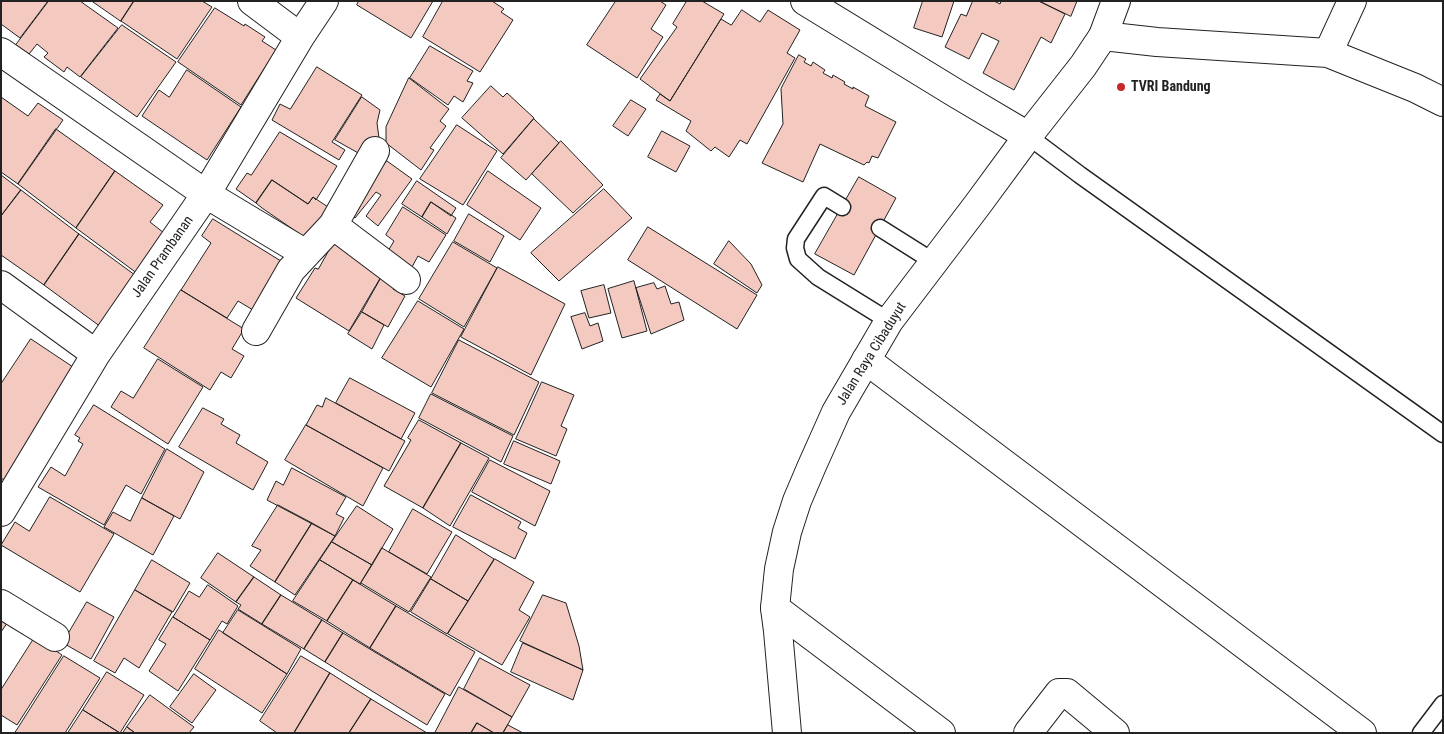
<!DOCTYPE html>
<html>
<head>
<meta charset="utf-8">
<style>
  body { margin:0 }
  #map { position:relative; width:1444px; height:734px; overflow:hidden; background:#fff; font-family:"Roboto Condensed",sans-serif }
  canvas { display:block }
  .frame { position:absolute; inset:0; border:2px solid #222; pointer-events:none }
</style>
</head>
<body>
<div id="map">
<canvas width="1444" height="734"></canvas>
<div class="frame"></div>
</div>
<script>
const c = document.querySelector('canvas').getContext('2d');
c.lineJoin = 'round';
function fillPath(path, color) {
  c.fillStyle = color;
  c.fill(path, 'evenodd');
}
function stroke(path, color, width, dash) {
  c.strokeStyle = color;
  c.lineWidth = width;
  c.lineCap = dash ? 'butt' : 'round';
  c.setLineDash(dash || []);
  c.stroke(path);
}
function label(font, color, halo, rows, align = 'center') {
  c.font = font + ' "Roboto Condensed",sans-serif';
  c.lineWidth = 4;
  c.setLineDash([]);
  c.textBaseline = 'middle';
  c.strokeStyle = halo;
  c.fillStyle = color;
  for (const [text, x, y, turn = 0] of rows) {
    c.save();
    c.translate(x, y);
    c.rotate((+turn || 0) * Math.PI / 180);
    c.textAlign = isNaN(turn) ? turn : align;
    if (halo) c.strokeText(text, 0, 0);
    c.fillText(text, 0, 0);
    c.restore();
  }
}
const building = new Path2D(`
  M1,1H48L20,38L1,24Z
  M49,1H80L118,28L80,77L67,67L64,72L44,57L48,53L37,44L29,54L16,45Z
  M92,1H134L121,21Z
  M134,1H202L212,7L177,59L121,21Z
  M359,1H433L411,38L357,5Z
  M443,1H492L504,9L501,12L513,20L480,72L423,37Z
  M616,1H660L666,5L651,29L663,37L637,78L587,45Z
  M687,1H702L724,14L670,101L640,79L677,27L673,24Z
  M923,1H954L942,37L914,28Z
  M973,1H994L1000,4L1001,1H1039L1065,14L1051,43L1041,37L1014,90L983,73L999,41L982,33L969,59L945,47L961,14L966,16Z
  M1039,1H1077L1071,16Z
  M215,8L244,26L245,24L265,37L262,41L276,50L241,105L178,62Z
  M742,10L760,22L768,10L800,30L787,53L795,58L747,144L740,140L729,157L715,147L711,151L686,131L691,121L656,100L660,94L670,101L721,19L731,25Z
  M122,25L176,62L137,117L81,77Z
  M430,46L473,71L467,81L473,83L463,102L454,96L448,105L410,78Z
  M799,55L806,59L804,62L811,66L813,62L825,70L823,73L832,78L833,75L845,82L844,84L853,89V87L869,96L865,106L896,122L878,158L872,156L869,163L867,162L864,165L820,144L803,182L762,163L783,124L781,89Z
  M317,67L362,95L332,142L345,150L339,160L272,120L280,104L290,109Z
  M187,70L241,107L207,160L142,116L159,90L169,97Z
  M409,78L449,109L440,121L446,126L430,148L434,150L421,170L386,143V127Z
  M491,86L503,97L507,93L534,118L503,154L462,118Z
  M1,97L28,116L38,103L63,120L18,184L1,172Z
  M362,97L380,110L377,123L379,138L369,159L335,140Z
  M631,100L646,109L628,136L613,126Z
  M534,119L559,143L526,180L501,158Z
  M457,125L497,151L463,205L420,179Z
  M56,129L115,171L76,228L18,184Z
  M662,131L690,146L676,172L648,157Z
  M280,132L337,166L316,200L313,197L308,204L272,180L256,203L236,189L247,173L251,175Z
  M561,141L603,185L573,213L532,174Z
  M387,161L412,179L378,226L366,216L381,195L376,192L355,218L348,212Z
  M115,171L163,205L150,222L164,233L138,274L76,228Z
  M488,171L541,208L520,240L467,205Z
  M1,175L21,190L1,216Z
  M859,177L896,198L854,275L815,254Z
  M272,180L308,204L313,197L331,209L310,241L262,208L256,203Z
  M417,181L456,208L451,216L431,202L422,217L402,204Z
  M604,189L632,218L559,281L531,253Z
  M21,190L79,234L44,285L1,255V216Z
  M431,202L456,218L447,234L422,217Z
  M403,207L446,235L429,262L418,256L412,267L388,251L394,241L386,235Z
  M469,214L504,236L490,262L454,241Z
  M213,219L289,266L258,313L238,301L227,318L181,290L211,243L202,236Z
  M648,227L757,295L737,329L628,260Z
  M79,234L139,278L105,330L44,285Z
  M335,240L385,270L349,331L296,298L315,268L318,269Z
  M729,241L751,264L762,285L757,293L714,264Z
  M453,242L497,268L464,327L419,299Z
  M498,267L565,304L531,375L461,337Z
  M384,273L398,280L393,289L405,296L388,327L362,312Z
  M634,281L647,331L622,338L608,289Z
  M654,283L657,289L665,286L671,304L679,302L684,320L651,334L636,288Z
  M604,285L611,313L589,318L581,291Z
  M181,290L244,329L232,349L244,356L231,378L221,372L210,390L144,348Z
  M418,301L464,329L431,387L382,358Z
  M362,312L384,325L372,349L348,334Z
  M585,313L590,326L598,323L603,341L582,349L571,317Z
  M31,339L76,369L4,480L1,478V384Z
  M459,340L539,382L514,435L432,393Z
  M158,359L203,387L168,444L111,407L121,391L133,398Z
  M350,378L415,413L401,439L336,403Z
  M542,382L574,395L561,426L567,429L556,456L516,439Z
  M431,394L513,436L501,462L419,418Z
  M326,398L405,441L389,471L306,425L317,405L322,407Z
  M94,405L165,449L141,494L126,485L104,525L38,487L51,467L65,476L83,444L78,441L80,438L75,435Z
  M203,408L224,419L221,424L240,435L236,443L268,462L253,490L179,447Z
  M419,420L461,443L423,508L384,486L411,440L408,438Z
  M306,425L383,468L363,506L285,460Z
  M514,441L560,461L551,484L504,464Z
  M461,443L489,458L450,526L423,508Z
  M167,449L204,472L180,519L142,498Z
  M490,460L550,491L535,526L472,492Z
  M292,468L346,497L336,514L344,518L335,536L267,500L276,481L283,485Z
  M471,495L521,522L518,528L527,533L515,559L453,527Z
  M50,497L114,534L80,592L1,545L15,522L29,531Z
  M142,498L174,516L153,555L104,527L113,512L130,521Z
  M278,505L312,523L275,582L250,566L261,550L252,546Z
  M357,506L393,529L372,565L332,542Z
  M413,509L452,532L427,574L389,552Z
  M312,523L335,536L295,595L275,582Z
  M456,535L494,559L468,601L431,579Z
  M332,542L372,565L360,584L320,560Z
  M382,548L431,577L409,612L361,583Z
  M218,553L254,577L236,602L201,578Z
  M495,559L534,582L519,610L530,617L502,665L448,634Z
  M152,560L190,583L173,612L135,590Z
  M320,560L353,580L327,621L293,601Z
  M254,577L281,595L262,624L238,609L241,605L236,602Z
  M431,579L468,601L447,634L411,612Z
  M353,580L396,606L370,648L327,621Z
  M208,585L238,606L227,624L222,621L210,640L173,617L189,591L199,597Z
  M135,590L172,612L139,668L124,658L115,673L94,661Z
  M281,595L322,620L304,649L262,624Z
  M543,595L566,603L579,646L583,670L520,641Z
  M87,602L114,617L91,659L63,643Z
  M396,606L475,652L450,696L370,648Z
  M238,610L301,649L287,674L223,633Z
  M1,614L10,619L1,632Z
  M173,617L210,640L178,691L149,671L166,644L159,640Z
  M322,620L343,633L325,662L304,649Z
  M219,630L287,674L262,713L195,669Z
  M343,633L445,694L427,725L325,662Z
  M35,637L62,655L17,725L1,715V690Z
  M523,643L583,670L573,700L511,672Z
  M64,656L100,678L65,733H15Z
  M301,656L330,673L294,733H277L260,721Z
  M480,658L530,685L512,717L464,689Z
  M107,672L144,695L120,733L83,710Z
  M330,673L371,699L349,733H294Z
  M194,674L216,690L192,723L170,707Z
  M459,687L512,717L503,733H494L477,723L471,733H435Z
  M150,695L194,727L189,733H135L127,727Z
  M371,699L427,733H349Z
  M83,710L120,733H68Z
  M477,723L494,733H471Z
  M508,725L523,733H503Z
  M127,727L135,733H123Z`);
const service = new Path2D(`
  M1028,136L1080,175L1443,434
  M842,207L824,196L796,239L795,248L798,259L818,277L889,321
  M880,228L934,262
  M1421,733L1443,704`);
const minor = new Path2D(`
  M252,1L300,37
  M805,1L957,94L1028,136
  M1103,36L1157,42L1328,53L1415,88L1443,102
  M1,52L206,194L306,254
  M1328,53L1352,1
  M333,225L406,280
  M1,285L96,354
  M256,331L291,270L333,225L375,151
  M866,360L1362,733
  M1,512L96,354L206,194L300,37L324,1
  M1,604L55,637
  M775,608L941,733
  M1028,733L1059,693H1067L1115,733`);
const secondary = new Path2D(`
  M787,733L778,631L775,608L779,569L787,532L797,501L811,468L836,412L889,321L978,204L1028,136L1083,66L1103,36L1116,1`);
const markers = [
  [1121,87,5,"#c62828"]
];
const poiNames = [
  ["TVRI Bandung",1131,87]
];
const streetNames = [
  ["Jalan Prambanan",163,257,-55],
  ["Jalan Raya Cibaduyut",872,354,-58]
];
fillPath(building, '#f3c9c0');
stroke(building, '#222', 1);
stroke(service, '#222', 19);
stroke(minor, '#222', 30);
stroke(secondary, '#222', 30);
stroke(service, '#fff', 16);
stroke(minor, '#fff', 28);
stroke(secondary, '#fff', 28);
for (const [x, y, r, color] of markers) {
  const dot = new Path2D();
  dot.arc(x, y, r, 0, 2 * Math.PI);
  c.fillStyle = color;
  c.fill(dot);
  stroke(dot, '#fff', 2);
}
label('bold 14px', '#222', '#fff', poiNames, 'left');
label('14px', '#222', '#fff', streetNames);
</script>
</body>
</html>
